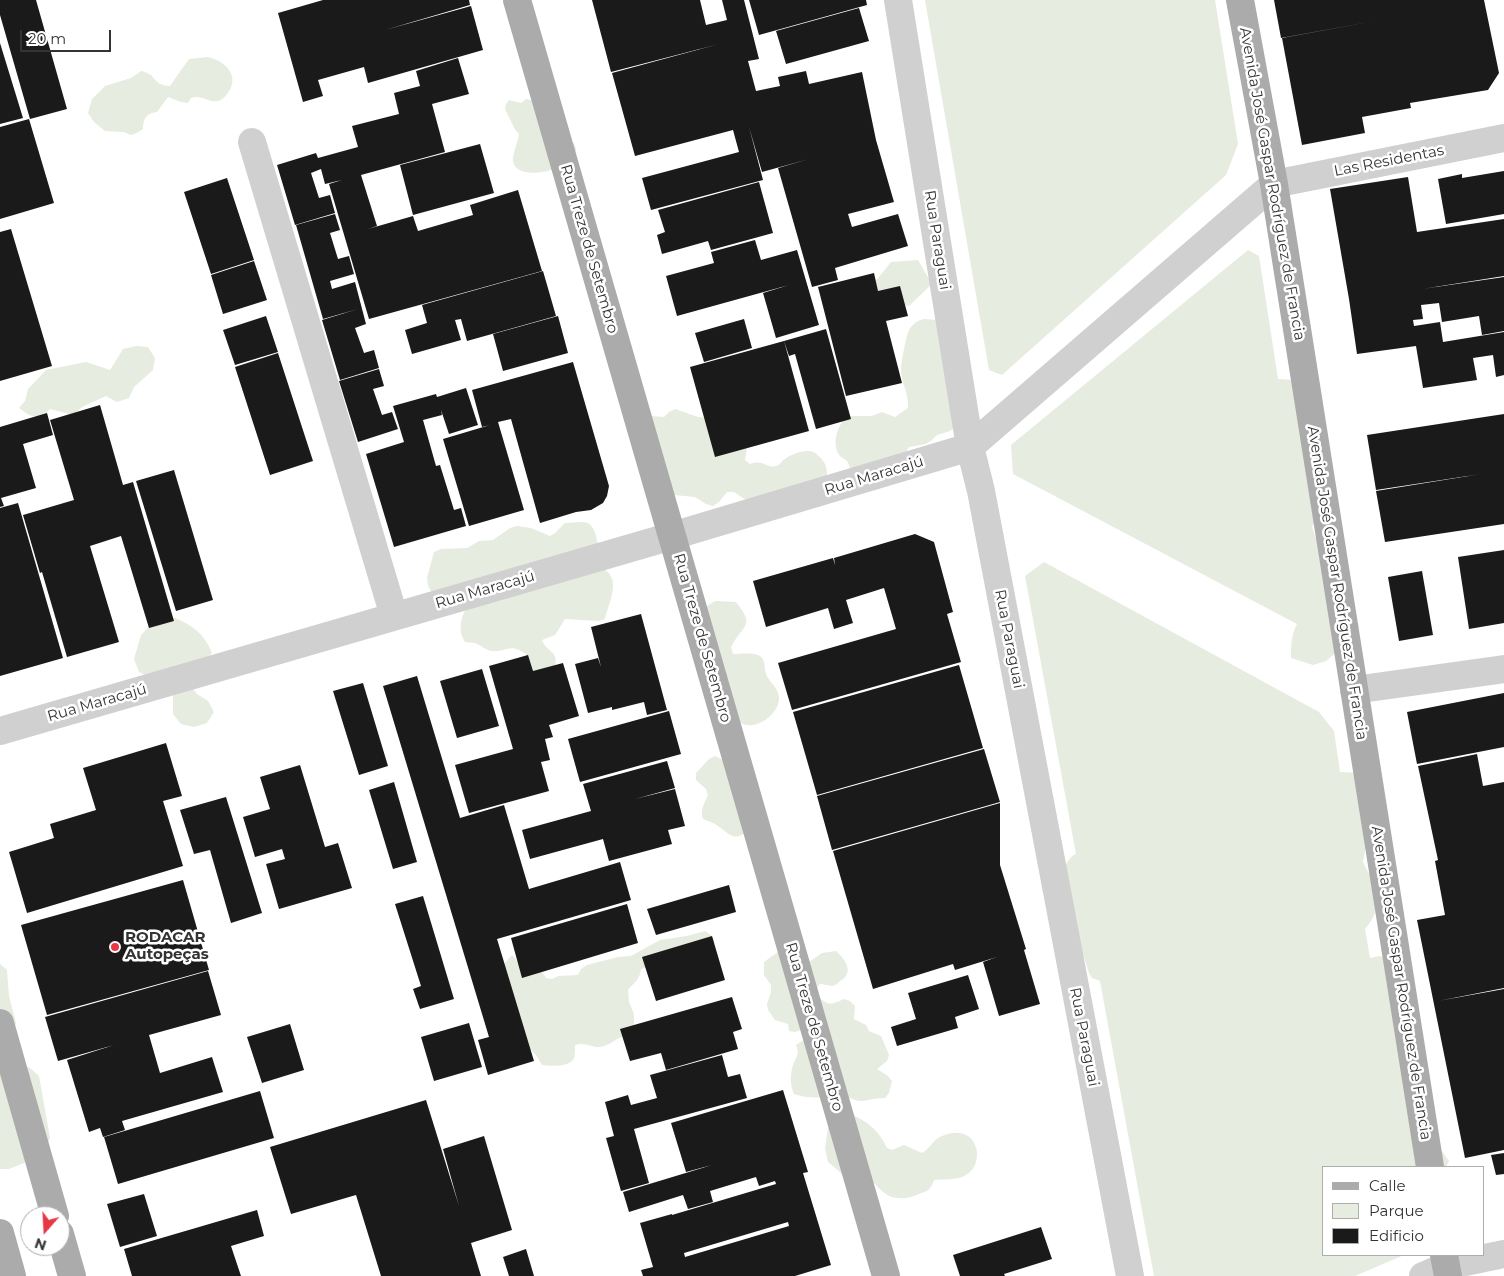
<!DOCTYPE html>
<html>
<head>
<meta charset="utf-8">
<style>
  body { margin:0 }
  #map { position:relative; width:1504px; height:1276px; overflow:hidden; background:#fff; font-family:Montserrat,sans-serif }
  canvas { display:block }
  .legend { position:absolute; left:1322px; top:1166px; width:162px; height:90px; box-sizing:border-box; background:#fff; border:1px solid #adadad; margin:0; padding:6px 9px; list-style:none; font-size:15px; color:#333 }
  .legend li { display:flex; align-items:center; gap:10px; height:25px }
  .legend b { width:25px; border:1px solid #adadad }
  .north { position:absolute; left:20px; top:1206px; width:50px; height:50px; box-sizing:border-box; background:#fff; border:1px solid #adadad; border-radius:50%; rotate:199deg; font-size:14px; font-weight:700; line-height:20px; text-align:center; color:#333 }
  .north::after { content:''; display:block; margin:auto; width:18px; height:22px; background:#e63946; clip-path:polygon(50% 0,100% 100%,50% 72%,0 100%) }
  .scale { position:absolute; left:20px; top:30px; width:91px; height:22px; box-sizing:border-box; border:2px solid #333; border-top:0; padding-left:6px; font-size:15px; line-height:18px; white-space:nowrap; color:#333; -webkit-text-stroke:4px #fff; paint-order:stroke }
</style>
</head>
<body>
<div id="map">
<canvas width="1504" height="1276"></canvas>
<ul class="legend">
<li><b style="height:6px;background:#ababab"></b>Calle</li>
<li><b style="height:14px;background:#e6ecdf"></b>Parque</li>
<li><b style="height:14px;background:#1a1a1a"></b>Edificio</li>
</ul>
<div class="north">N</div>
<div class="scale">20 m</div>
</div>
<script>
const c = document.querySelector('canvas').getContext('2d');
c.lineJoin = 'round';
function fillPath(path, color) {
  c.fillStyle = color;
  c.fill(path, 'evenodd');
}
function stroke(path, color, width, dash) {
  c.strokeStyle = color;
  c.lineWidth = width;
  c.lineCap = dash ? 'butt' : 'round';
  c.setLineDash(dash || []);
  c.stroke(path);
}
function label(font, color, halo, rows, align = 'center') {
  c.font = font + ' Montserrat,sans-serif';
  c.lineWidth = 5;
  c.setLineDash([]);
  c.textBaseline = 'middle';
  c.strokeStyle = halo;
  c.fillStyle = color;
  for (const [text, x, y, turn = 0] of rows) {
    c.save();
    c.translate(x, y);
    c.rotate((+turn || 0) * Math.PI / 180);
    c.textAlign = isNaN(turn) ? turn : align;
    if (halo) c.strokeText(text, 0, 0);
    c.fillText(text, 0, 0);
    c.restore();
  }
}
const green = new Path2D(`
  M925,0H1215L1238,144L1226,175L1002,375L989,370Z
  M208,57C226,61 241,77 227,94C225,97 222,100 218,101C208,103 202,94 191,98L188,103L181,102L168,97L157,112C146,113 143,119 143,129L137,133L131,135L124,132L105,131L94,122L88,113L92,99L105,86L131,78L141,71C158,74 151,85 170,86L189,59Z
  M526,99L538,102L568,140L574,143L576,149L575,155C568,160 559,168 551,170C541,173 516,177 513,161C512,154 518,143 519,134C514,129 513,125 510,119C506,110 502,109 509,100L521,103Z
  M1248,250L1259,256L1278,379L1295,380L1317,468L1306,475L1309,487L1324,504L1312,527L1316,539L1339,553L1346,644L1326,661L1313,665L1291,658C1291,646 1291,635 1297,624L1013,474L1011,445Z
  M918,260L932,284L909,306C892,302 878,303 875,282L891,262Z
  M924,319L937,320L956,426L950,431L937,435L932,440L926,444L909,447L903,458L851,472C850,468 849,464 847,461C845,459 842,458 840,456C831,445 837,424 848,416H872L882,412L895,417L908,408C909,394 901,382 901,369C901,362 903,356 904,349C907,335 908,323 924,319Z
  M136,346L148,347L155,358L153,370L134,387L129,398L117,402L106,396L82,407L73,415L50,409L41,418L29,415L19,408L25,401L28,389L46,370L86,362L110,370L123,349Z
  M675,409L698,417L710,418L747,448L745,460L750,464C764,459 766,469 776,466C781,465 781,461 785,459C792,454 807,448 815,453C817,454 819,457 821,458C827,465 828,472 826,480L746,500L734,492H727L719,502L713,506L706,504L695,497L674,495L651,416L664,417L669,412Z
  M565,523C581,523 591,517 596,536C596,540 599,544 600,548C602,553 600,561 599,567C624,576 609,601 605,619L599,621L565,619L555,635L542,640C546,652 559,650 555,667L535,680L525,661L526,654C508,642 507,653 491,651C486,650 482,646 477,644C474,642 469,643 465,642C457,630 461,618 467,606L433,596L428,585L427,578L434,552L441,549L467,548L479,541L493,540L510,528L517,526L531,528L550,536L555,533Z
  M1044,562L1319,712L1334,731L1340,772L1363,773V823L1365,850L1363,862L1369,874L1377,883C1377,903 1379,913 1365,929L1370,958L1380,956L1391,960L1431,1116L1438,1126V1139L1442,1151L1449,1161L1446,1167H1323V1255H1404L1355,1276H1154L1100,981L1092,978L1089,973L1083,954L1054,942L1050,929L1060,872L1072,856L1076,854L1025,576Z
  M715,601L736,602C756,627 743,624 731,647L733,654C741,654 754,652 760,656C766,660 764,668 766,674C769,682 778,687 779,697C780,711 762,727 748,725C744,725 741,723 738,721L704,608Z
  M175,618C193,625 205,635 212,653L194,672L189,684L197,694L208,701L214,712L207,723L194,727L181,724L173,714V688L139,672L134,659L141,635L151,625L163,619Z
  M715,756L727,762L747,831C733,844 727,831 715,824C712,822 707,821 703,819C700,810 704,804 708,795L706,789L696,780V773L709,759Z
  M705,931C712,935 715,938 714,946L641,969C640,980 634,982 628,990L629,1002L634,1014V1027L626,1036C617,1037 612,1044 604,1046C593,1050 587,1041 575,1045C575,1049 575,1055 574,1058C569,1068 551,1066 542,1065L536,1055L527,1046L504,964L512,955C517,959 518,965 522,970L539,967L546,978L552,979L558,976L578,975L581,969L587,965L618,957L631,956L660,940L687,936Z
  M782,949L806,964L822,953L836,951C845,959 855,973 840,981C838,983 836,985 833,986C830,986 824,984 820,984L816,988V995C828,1005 829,1006 844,999L850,1001L855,1006L854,1019L866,1025L869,1031L881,1036L889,1055L887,1061L877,1069L888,1076L892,1081L889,1093L885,1098C863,1098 864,1107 843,1094C825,1097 812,1100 794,1094C790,1085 790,1075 793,1065C796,1057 800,1054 796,1045L807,1038L801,1030L795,1032L789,1031L788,1024L775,1020L768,1010L767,1004L771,992V985L764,975V962Z
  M0,964L7,970L9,996L16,1023L12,1034L0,1039Z
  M8,1060L30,1068L39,1076L50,1138L44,1150L34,1159L9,1169H0V1063Z
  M850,1114C868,1121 879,1131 887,1148L892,1150L904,1145L922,1153C930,1149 933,1139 942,1136C981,1120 987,1169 962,1177C954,1180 943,1179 934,1180C933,1183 931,1188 928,1190C926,1192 920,1193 917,1195C897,1202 887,1198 874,1183L860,1184L848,1179L828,1162L825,1148L828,1128L831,1122Z`);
const building = new Path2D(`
  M0,0H36L67,109L30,119L0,15Z
  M323,0H469L470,5L385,30L471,6L483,50L368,83L364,67L318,80L323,96L303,102L278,13Z
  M592,0H700L706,25L727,20L722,0H744L759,59L748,61L756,91L780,86L778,77L806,71L809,84L862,72L876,140L894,202L848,214L852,227L898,214L908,246L835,268L838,280L812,287L778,168L809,159L762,172L749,127L763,180L651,210L642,178L739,152L733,130L635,156L612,73L719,44L611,72Z
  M749,0H866L867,5L759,35Z
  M1274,0H1392L1395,18L1392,0H1484L1499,73L1488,90L1410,103L1411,108L1362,117L1365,133L1302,145L1282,38L1380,20L1281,38Z
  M859,8L869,41L786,64L776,31Z
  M0,43L23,118L0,124Z
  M458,58L469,94L432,104L445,152L361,175L377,226L368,229L413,216L418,231L473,215L470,205L518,190L542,271L369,319L329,184L342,180L325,184L321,169L311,173L319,198L330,195L335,213L295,225L277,165L316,153L318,158L358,147L352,126L399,114L394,93L420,86L416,71Z
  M29,119L54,203L0,219V127Z
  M480,144L494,193L413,215L400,165Z
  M1504,171V214L1446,224L1438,179L1462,174V178Z
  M1408,177L1417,232L1504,219V276L1422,289L1504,277V331L1482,335L1479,316L1442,322L1439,303L1421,305L1423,319L1413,320L1414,326L1440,322L1443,342L1504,332V375L1496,377L1493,355L1473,358L1477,380L1423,388L1416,346L1357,354L1349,299L1330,189Z
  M227,178L254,260L211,274L184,192Z
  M759,182L773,233L711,250L708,241L662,254L657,235L665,232L658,210Z
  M335,214L340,230L330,233L338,259L349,256L354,274L330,281L332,289L355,282L366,324L355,328L364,353L374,350L379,368L340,380L322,320L358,309L323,319L296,225Z
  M11,229L52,366L0,381V232Z
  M755,240L761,260L797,250L819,325L776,338L763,293L789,285L677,316L666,276L714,263L711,252Z
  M254,261L267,300L223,314L211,275Z
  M543,271L556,316L467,341L461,319L455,320L461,340L412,354L405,330L427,323L422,305Z
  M874,273L878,291L900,286L908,316L886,321L902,383L846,396L818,287Z
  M266,316L278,352L235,365L223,330Z
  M558,316L568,353L503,371L493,334Z
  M744,319L752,348L704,362L695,333Z
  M826,329L851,419L816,429L795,354L789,356L784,341Z
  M784,341L809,431L715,457L690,367Z
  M278,353L313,461L270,475L235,367Z
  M573,362L609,486L607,496L603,503L591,510L576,512L540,523L511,419L498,422L524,510L469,526L443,439L490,425L482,427L472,390Z
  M379,369L384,386L373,389L382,415L392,412L398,429L358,442L339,381Z
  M466,388L478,425L449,434L441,410L442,415L423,420L436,466L440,465L454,510L461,508L466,526L394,547L366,454L404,442L393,406L436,394L437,397Z
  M100,405L123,485L133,482L174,621L149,628L121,536L90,546L119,642L67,657L42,572L40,573L23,515L74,500L50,420Z
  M47,413L53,435L23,444L36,488L1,498L4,506L0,507V427Z
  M1504,414V524L1385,542L1376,491L1481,474L1376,490L1367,435Z
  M174,470L213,600L176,611L136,481Z
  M18,503L63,658L0,676V508Z
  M915,534L934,542L953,612L947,614L961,662L792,710L778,663L896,629L884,588L846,600L853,623L834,629L828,608L766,627L753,581L833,558L835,565L834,558Z
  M1504,550V623L1469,629L1458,557Z
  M1422,571L1433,635L1399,641L1388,577Z
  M641,614L667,710L647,715L644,702L612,710V707L588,713L575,664L598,658L601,667L591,627Z
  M528,655L533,671L563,663L579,716L549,725L553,737L545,739L550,760L541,762L549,791L469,813L455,765L513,749L489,666Z
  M959,665L983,748L817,795L793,712Z
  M482,669L499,726L457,738L440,681Z
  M417,676L460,818L504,805L529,889L620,862L631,900L497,939L534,1061L488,1075L478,1040L489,1037L383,686Z
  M363,683L388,766L359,775L333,691Z
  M1504,693V747L1417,764L1407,712Z
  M669,711L681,754L580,782L568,739Z
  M166,743L182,796L163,801L183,866L27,913L9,852L54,838L50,824L96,810L83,768Z
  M984,749L1000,802L832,850L817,796Z
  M1477,754L1483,786L1504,782V988L1438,1001L1504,989V1150L1465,1158L1417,920L1445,915L1435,861L1438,860L1418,766Z
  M667,761L675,788L635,799L675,789L685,826L668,830L672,844L609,861L603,839L530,859L522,830L591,811L583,784Z
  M300,765L325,847L338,843L352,888L279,909L266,864L285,859L282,849L255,857L243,817L270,809L260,777Z
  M394,782L417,862L393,869L369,790Z
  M226,797L262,913L231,923L210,850L194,854L180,810Z
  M1000,803V865L1026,949L1024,950L1040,1004L999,1016L983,962L997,957L955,970L953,964L873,989L833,851Z
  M183,880L209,970L47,1015L21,925Z
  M729,885L736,912L656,935L647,909Z
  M423,896L454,999L420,1009L413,989L421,986L395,904Z
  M627,904L638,943L522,978L511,938Z
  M712,936L725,980L656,1001L642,957Z
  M208,971L221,1015L149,1035L160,1073L212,1057L223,1092L122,1121L125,1130L103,1137L100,1128L89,1132L67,1060L114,1045L58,1061L45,1017Z
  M968,975L979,1009L955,1017L958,1028L897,1046L891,1027L916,1019L908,993Z
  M732,997L742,1029L733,1032L738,1049L666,1070L661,1053L630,1061L620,1029Z
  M469,1023L482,1067L434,1081L421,1037Z
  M290,1024L304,1070L262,1083L247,1037Z
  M722,1055L728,1077L740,1074L747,1098L634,1129L649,1183L621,1191L606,1138L614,1136L605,1102L628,1095L631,1105L657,1098L650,1075Z
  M783,1090L808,1172L803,1173L831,1265L795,1276H643L641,1270L653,1267L640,1223L672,1214V1215L776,1184L775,1181L759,1186L756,1177L710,1191L713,1202L688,1209L683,1195L629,1212L623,1192L712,1165L686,1172L671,1123ZM788,1222L789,1226L685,1257L684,1253Z
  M260,1091L274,1138L118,1184L104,1137Z
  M426,1100L459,1206L443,1149L484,1136L512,1230L471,1243L481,1276H381L356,1195L291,1214L270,1147Z
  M1504,1153V1174L1496,1175L1491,1155Z
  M144,1194L157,1236L120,1247L107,1204Z
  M257,1210L264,1236L231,1246L241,1276H132L124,1249Z
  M1041,1227L1052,1259L1004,1274L1005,1276H960L953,1255Z
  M526,1249L534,1276H509L503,1257Z`);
const minor = new Path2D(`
  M898,0L970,447L981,491L1130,1276
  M252,142L394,616
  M1354,690L1504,669
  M0,731L672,536L970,447L1274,184L1504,138
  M1423,1276L1446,1266L1504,1254`);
const major = new Path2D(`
  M517,0L886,1276
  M1240,0L1274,184L1430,1167
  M0,1023L55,1216
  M0,1233L12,1276
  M60,1234L72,1276
  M1444,1255L1448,1276`);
const markers = [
  [115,947,5,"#e63946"]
];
const streetNames = [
  ["Las Residentas",1389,161,-11],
  ["Avenida José Gaspar Rodríguez de Francia",1272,184,80],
  ["Rua Paraguai",937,240,81],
  ["Rua Treze de Setembro",589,249,74],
  ["Rua Maracajú",874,476,-17],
  ["Avenida José Gaspar Rodríguez de Francia",1337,583,81],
  ["Rua Maracajú",485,590,-16],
  ["Rua Treze de Setembro",702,638,74],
  ["Rua Paraguai",1009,639,79],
  ["Rua Maracajú",97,703,-16],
  ["Avenida José Gaspar Rodríguez de Francia",1401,983,81],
  ["Rua Treze de Setembro",814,1027,74],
  ["Rua Paraguai",1084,1037,79]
];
const poiNames = [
  ["RODACAR",125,938],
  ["Autopeças",125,955]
];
fillPath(green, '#e6ecdf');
fillPath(building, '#1a1a1a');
stroke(minor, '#d0d0d0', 28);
stroke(major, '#ababab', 28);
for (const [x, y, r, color] of markers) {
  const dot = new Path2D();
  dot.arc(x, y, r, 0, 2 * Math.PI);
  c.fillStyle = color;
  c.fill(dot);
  stroke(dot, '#fff', 2);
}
label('15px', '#333', '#fff', streetNames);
label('bold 15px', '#333', '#fff', poiNames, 'left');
</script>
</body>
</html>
